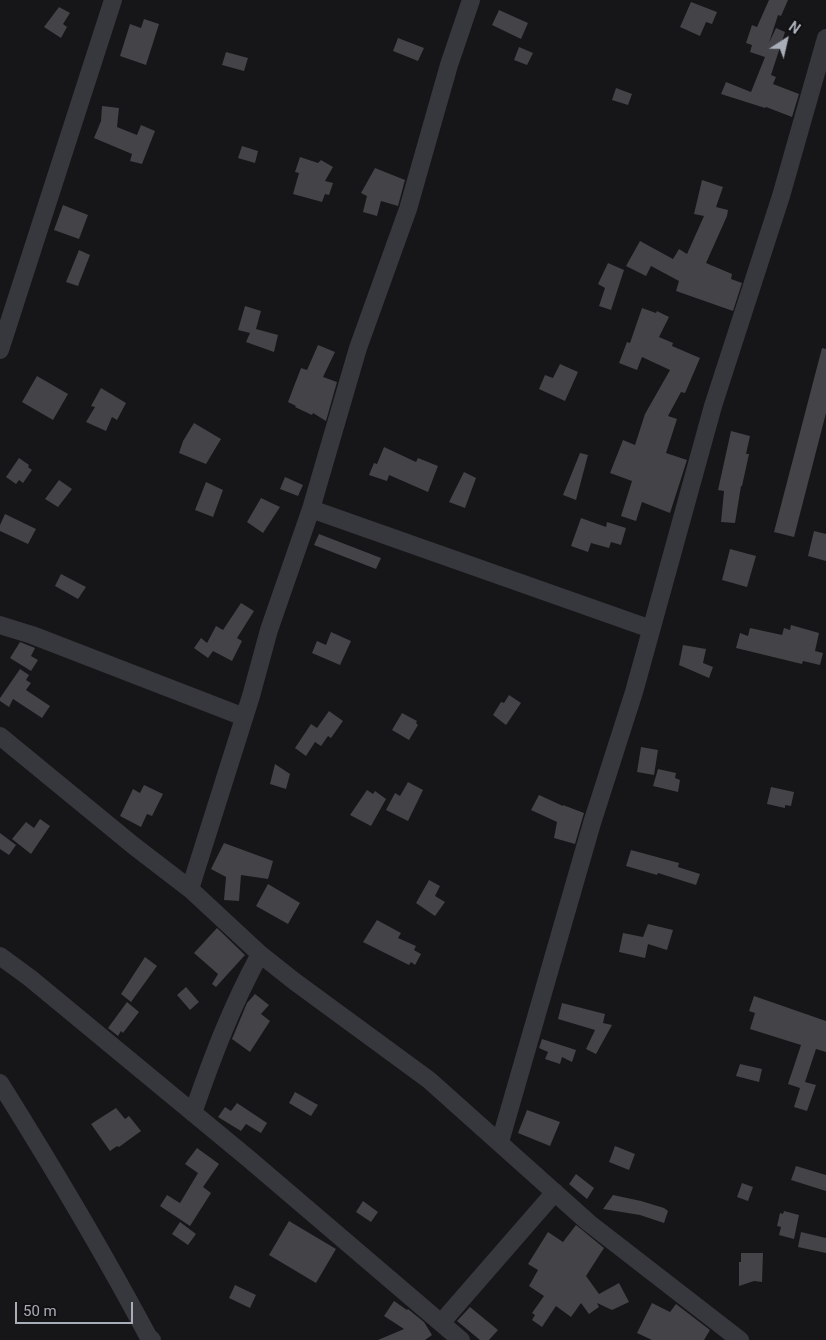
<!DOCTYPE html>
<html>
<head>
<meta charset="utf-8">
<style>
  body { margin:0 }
  #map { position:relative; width:826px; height:1340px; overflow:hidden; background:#161618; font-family:Roboto,sans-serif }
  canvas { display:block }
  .north { position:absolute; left:761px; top:15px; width:50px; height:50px; -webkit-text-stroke:4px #111113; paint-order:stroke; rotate:35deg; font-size:14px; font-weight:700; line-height:20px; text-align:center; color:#a9adb7 }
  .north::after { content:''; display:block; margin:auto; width:18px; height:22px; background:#a9adb7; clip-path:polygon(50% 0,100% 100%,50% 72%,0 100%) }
  .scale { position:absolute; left:15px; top:1302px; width:118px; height:22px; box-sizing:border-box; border:2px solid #a9adb7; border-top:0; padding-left:6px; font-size:15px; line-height:18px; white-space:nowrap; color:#a9adb7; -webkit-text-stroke:4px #111113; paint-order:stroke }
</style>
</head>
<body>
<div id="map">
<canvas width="826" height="1340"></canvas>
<div class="north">N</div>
<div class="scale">50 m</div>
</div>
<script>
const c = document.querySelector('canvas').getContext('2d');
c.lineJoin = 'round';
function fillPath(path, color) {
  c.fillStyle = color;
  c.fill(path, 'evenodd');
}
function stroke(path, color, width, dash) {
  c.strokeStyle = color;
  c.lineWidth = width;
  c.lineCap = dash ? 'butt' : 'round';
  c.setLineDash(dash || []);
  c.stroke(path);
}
const building = new Path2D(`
  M769,0H788L781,16L778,15L769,43L776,28L785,32L771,75L776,77L773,84L799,94L792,117L766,107L765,108L721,94L726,82L751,92L765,57L750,52L752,45L746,43L752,25L757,27Z
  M691,2L717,12L712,24L706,22L700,36L680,27Z
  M59,7L70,13L63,24L67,27L61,38L44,27Z
  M499,10L528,23L521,39L492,25Z
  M144,19L159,24L146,65L120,56L130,24L141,28Z
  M398,38L424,48L418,61L393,51Z
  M519,47L533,53L527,65L514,60Z
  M226,52L248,58L244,71L222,65Z
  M616,88L632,94L628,105L612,100Z
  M102,106L119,108L117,127L137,135L141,125L155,131L142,164L130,161L132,154L94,138L101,121Z
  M242,146L258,151L255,163L238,158Z
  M300,157L318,163L321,160L333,167L325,181L333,183L329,195L325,194L322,202L293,194L299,173L295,172Z
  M375,168L405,180L398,206L381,201L377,216L363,212L367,196L361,193Z
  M702,180L723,187L716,207L728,210L727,216L706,263L732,274L731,279L742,283L733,311L676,291L679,281L651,266L646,276L626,266L640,241L673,259L679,249L687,254L704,216L694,214Z
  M63,205L88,215L79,239L54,230Z
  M79,250L90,255L78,286L66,282Z
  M608,263L624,270L611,310L599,306L605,288L598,284Z
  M245,306L261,311L256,329L278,335L274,352L246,342L250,333L238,330Z
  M642,308L656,313L657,311L669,317L659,337L673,343L672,346L700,358L685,393L681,392L668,416L677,419L666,453L687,460L670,513L642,502L636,521L621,516L632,481L610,473L623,440L635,445L645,414L670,370L642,357L637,370L619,363L627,342L630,343Z
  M318,345L335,352L323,377L337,382L326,421L313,413L312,415L295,407L296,406L288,402L301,368L307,370Z
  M822,348L826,349V413L794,537L774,532Z
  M560,364L578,372L565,401L539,389L545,375L553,378Z
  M37,376L68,394L53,420L22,402Z
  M101,388L126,403L117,420L112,417L106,431L86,422L95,407L91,406Z
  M194,423L221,439L206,464L179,453L183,441Z
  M731,431L750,436L746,454H749L742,486H741L735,523L721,522L724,491L718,490Z
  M384,447L416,462L418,458L438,466L428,492L389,475L387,481L369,475L374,463L377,464Z
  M580,453L588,455L576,500L563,495Z
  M19,458L29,465L28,467L32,470L23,483L19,480L16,484L6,477Z
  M464,472L476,478L465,508L449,502Z
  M285,477L303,485L298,496L280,489Z
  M59,480L72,489L58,507L45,499Z
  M206,482L223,490L213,517L195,510Z
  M261,498L280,507L263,533L247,522Z
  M5,514L36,529L28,544L0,531V525Z
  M581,518L606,527L607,522L626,528L621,545L611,542L609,548L591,543L588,552L571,546Z
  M814,531L826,534V561L808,556Z
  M319,534L381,558L376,569L314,545Z
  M730,549L756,556L747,587L722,580Z
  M61,574L86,587L78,599L55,586Z
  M241,603L254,611L237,638L242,641L232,661L213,651L208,658L194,648L201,638L207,643L216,626L223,630Z
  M791,625L819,633L815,651L823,653L820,665L803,661L802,664L736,648L740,633L748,636L750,628L782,635L784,628L790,630Z
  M331,632L351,641L340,665L312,653L317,641L326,645Z
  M20,642L35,648L31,656L38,660L31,671L10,658Z
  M683,645L706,649L703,663L713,667L709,678L679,665Z
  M20,669L29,675L26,680L31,683L26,690L50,706L42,718L13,699L9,707L0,701V698Z
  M509,695L521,703L506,725L493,715L501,702L504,703Z
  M329,711L343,721L331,738L328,736L321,746L315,742L306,756L295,748L311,724L317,728Z
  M402,713L417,721L416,723L418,725L409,740L392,730Z
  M641,747L658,750L654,775L637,772Z
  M275,764L290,774L286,789L270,784Z
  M658,769L676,773L675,778L680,780L678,792L653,786Z
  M408,782L423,790L408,821L386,810L395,793L400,796Z
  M144,785L163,794L152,816L147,814L141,827L120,816L133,789L140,793Z
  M771,787L794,792L791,806L785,805V808L767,804Z
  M367,790L373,794L375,791L386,799L371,826L350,815Z
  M539,795L563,806V805L584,813L575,844L554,838L557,822L531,810Z
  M40,819L50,826L31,854L12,839L26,822L34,828Z
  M0,833L16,845L9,855L0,849Z
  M224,843L273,861L268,879L241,875L239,901L224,900L226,877L211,869Z
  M631,850L679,863L678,867L700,874L696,885L658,873L657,875L626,866Z
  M429,880L440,886L435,896L445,902L435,916L416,903Z
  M268,884L300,903L288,924L256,906Z
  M377,920L401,933L398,938L416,946L414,950L421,954L415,965L411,962L409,965L363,942Z
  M648,924L673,930L667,950L648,944L645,958L619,952L623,933L643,937Z
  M217,928L245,955L216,987L212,984L218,974L194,953Z
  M145,957L157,966L131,1002L121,994Z
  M186,987L199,1002L190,1010L177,995Z
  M255,994L269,1005L261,1014L270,1021L250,1052L232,1039L247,1003Z
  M754,996L826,1021V1052L816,1049L805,1082L816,1085L807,1111L794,1107L800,1088L788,1084L801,1045L750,1029L755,1013L749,1011Z
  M127,1002L139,1012L123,1033L121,1031L118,1036L108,1028Z
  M562,1003L605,1014L603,1023L612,1025L596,1054L586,1049L595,1030L558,1019Z
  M542,1039L576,1050L572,1062L562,1057L560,1064L545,1059L548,1052L539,1048Z
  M740,1064L762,1069L759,1082L736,1076Z
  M295,1092L318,1105L311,1116L289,1103Z
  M237,1103L267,1123L261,1133L246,1124L241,1131L218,1117L225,1107L231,1111Z
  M116,1108L125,1119L129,1116L141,1131L119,1147L117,1146L110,1151L91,1124Z
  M527,1110L560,1122L550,1146L518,1133Z
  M615,1146L635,1154L629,1170L609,1162Z
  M197,1148L219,1164L203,1187L211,1193L190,1226L160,1206L167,1195L180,1203L198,1173L185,1164Z
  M796,1166L826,1175V1191L791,1180Z
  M576,1174L594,1188L587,1199L569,1184Z
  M742,1183L753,1187L748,1201L737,1197Z
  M613,1195L641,1201L664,1208L668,1211L664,1223L640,1215L603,1209Z
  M363,1201L378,1212L371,1222L356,1212Z
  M784,1211L799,1215L794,1239L779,1235L781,1227L777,1226L780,1213L783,1214Z
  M289,1221L336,1249L316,1283L269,1255Z
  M180,1222L196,1234L188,1245L172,1234Z
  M576,1225L604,1248L586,1276L599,1294L619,1283L629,1302L612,1310L597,1303L599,1307L589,1314L581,1303L571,1317L556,1306L542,1327L532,1320L535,1315L532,1313L544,1296L529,1286L538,1270L528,1264L548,1232L563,1242Z
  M801,1232L826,1238V1253L798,1247Z
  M741,1253H763L762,1282L754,1281L739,1286V1262H741Z
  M235,1285L256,1295L250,1308L229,1298Z
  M394,1301L407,1310L408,1309L424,1322L432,1335L425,1340H378L404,1329L384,1316Z
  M652,1303L670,1312L676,1304L710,1330L704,1340H652L637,1333Z
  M470,1307L498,1330L489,1340H480L457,1321Z`);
const minor = new Path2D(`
  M0,350L113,0
  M311,509L651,629
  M0,625L32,635L244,717
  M0,736L134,846L190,889L260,954L294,981L429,1080L589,1223L740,1340
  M190,889L251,696L269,630L311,509L358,348L408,209L449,65L471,0
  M0,956L30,978L249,1159L461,1340
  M0,1083C52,1166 102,1250 148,1336L152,1340
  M193,1113C212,1058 232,1005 260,954
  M500,1142L592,823L634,692L713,406L781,196L826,38
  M441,1323L555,1192`);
fillPath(building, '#434348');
stroke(minor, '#37383d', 18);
</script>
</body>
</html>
